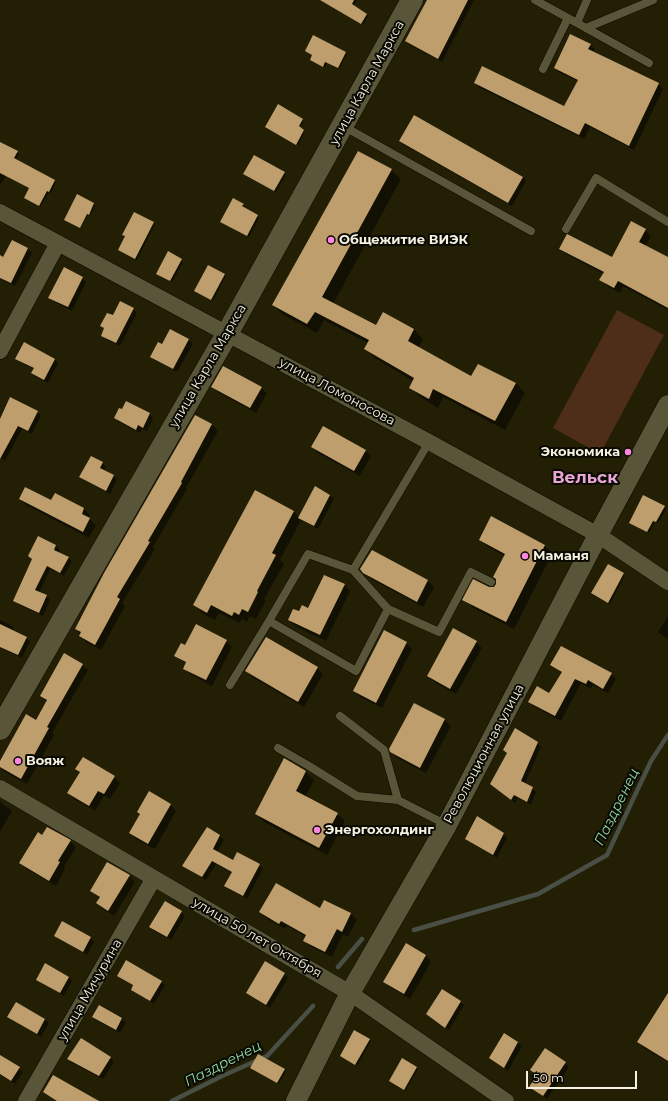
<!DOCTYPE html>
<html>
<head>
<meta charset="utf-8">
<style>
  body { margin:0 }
  #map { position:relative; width:668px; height:1101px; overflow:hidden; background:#231f05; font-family:Montserrat,sans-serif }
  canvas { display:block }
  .scale { position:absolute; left:526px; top:1071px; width:111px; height:18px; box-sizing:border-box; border:2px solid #f3f1e1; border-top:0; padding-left:5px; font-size:12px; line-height:14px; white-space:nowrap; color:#f3f1e1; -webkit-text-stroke:3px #0a0902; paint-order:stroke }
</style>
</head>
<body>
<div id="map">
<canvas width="668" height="1101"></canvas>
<div class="scale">50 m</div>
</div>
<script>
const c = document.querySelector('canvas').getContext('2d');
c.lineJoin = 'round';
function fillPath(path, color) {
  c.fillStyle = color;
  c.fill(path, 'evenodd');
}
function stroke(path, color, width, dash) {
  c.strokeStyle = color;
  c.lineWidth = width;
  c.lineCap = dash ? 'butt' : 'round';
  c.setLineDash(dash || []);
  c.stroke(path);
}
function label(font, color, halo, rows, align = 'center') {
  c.font = font + ' Montserrat,sans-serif';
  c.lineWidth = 4;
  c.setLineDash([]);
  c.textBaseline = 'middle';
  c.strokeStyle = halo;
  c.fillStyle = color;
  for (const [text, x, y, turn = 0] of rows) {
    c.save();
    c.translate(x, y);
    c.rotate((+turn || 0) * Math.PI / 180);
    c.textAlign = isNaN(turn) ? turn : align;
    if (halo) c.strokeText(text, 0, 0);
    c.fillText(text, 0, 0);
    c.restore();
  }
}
const green = new Path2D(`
  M617,310L664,335L600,454L553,428Z`);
const shadow = new Path2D(`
  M325,0H357L353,6L368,16L363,25L326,3Z
  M428,0H474L442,62L410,45L406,41Z
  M590,45L595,49L593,53L658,84L663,89L634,150L590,127L584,139L480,88L475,83L564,107L578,81L560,73L555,68Z
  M306,51L345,53L347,54L339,69L327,63L324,68L313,61L311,60L313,55Z
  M278,106L304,121L300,128L305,132L298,145L268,128Z
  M400,141L523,177L526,181L512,206L404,145Z
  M0,147L17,152L19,154L16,160L56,182L51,193L49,192L40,207L25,198L30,189L6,176L1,184H0Z
  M391,170L401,179L333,304L377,327L384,314L414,329L423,339L418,348L472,377L516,383L525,393L505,430L443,397L438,408L420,397L410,387L413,381L375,358L365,349L368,343L324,320L317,333L282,314L273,305Z
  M284,173L286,174L276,192L246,176Z
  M77,195L95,206L90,216L88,215L81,228L67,221Z
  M243,204L245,206L243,208L259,218L249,237L223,224Z
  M135,213L155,224L137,260L119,250Z
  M645,230L651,236L645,246L668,258V310L623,286L620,293L606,285L601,280L604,274L566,254L560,249L612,259Z
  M12,241L28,249L32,253L15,286L0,279V261L4,258Z
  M181,260L183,262L172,282L159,275Z
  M224,275L226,276L213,301L197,292Z
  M82,278L86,282L72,311L53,301L49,298Z
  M133,309L137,313L120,346L106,339L102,335L105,330L101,326L113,317Z
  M171,330L189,340L193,344L177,372L155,360L151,357L162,346Z
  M17,358L54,359L58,363L48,383L36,377L32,373L34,369L20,362Z
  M212,386L261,388L267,393L256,413L218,392Z
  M127,402L150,414L153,418L147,431L142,429L140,433L119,422L115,418L122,411Z
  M37,412L41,415L32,434L22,429L5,461L0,458V421Z
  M195,416L212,425L218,431L186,488L187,489L153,547L155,549L122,603L125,606L101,650L86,642L76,629Z
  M312,447L365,450L371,456L360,476L318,453Z
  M102,463L106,467L104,471L114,476L117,480L110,494L84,480L81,477Z
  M315,488L330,495L334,499L318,529L301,520L280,560L284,564L264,599L266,600L256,619L250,616L247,622L242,619L240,623L219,613L215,620L202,613L195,605L255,491L294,512L299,517Z
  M56,494L84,509L90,515L88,518L96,525L89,538L26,505L20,499L52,502Z
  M664,507L666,509L658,523L655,522L649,533L630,523Z
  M492,518L545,546L552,554L514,629L472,607L464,599L489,588H494L497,584L505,556L488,547L480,539Z
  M39,537L56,546L60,550L58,553L68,557L72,561L64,576L50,569L39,593L46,596L50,600L43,616L18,604L14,600L33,560L29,556Z
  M372,551L428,581L434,587L423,607L371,579L361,569Z
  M608,565L625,575L610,604L594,595Z
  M344,585L350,591L326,641L295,626L289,620L299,613L309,609Z
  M668,616V639L658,632Z
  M0,620L10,625L14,628L13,631L26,638L30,641L22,658L0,648Z
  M226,641L232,647L212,686L190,674L184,668L186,664L176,656L186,646Z
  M476,642L482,648L456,694L434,682L428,676Z
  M406,643L412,649L382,708L360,697L354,691Z
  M82,665L88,670L52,733L54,735L27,784L5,772L0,767V763L37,721L47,702L41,696Z
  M552,665L611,674L616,679L608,693L593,685L591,689L581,683L561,721L535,707L530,702L550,694L562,673Z
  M317,668L323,674L304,707L252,677L246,671Z
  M414,704L445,720L451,726L426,773L397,758L391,752Z
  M537,743L541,747L525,783L536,792L531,805L518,798L515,803L491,784Z
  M83,758L114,777L120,783L110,799L104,796L95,811L74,799L68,793L80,773L77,769Z
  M285,759L306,772L314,780L305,797L337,814L345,821L327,855L264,822L256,814Z
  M0,802L12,811L0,832Z
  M171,805L176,811L155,849L136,839L131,833Z
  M207,828L220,836L224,840L217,852L233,862L259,865L263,869L247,899L229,889L226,886L232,873L216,864L206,880L188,869L184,866Z
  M503,834L507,838L497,858L470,842L466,839Z
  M42,836L70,841L76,847L64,867L65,869L56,886L27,869L21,863Z
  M129,876L135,882L114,916L103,909L97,903L100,898L91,891Z
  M324,901L351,914L357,920L348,937L343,934L332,957L311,947L305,941L307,937L287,926L285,929L266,918L260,912L320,910Z
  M181,912L185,916L171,940L154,931L151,927Z
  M55,935L90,938L94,942L87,955L59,939Z
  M406,944L426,956L431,962L410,999L390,987L384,982Z
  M265,963L284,974L288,978L270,1008L251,996L247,993Z
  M118,975L161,982L165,985L154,1004L136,993L132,989L134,986L122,979Z
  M69,977L72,981L64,996L41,983L37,980Z
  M668,995V1062L644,1048L638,1042Z
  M460,1002L464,1005L449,1030L431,1017Z
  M16,1003L45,1019L49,1023L41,1037L12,1020L9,1016Z
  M99,1006L122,1019L126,1023L120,1033L97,1021L93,1017Z
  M355,1031L371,1041L357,1066L342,1057Z
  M504,1035L518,1043L522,1046L508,1071L494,1061Z
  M258,1055L286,1071L279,1084L253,1069Z
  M0,1056L23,1072L15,1084L0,1075Z
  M110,1058L114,1062L103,1079L72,1063L68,1059Z
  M403,1060L418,1069L405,1091L390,1081Z
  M565,1063L569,1067L547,1099L530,1087L537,1076L531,1070Z`);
const stream = new Path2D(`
  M414,930L538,894L607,855L651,761L668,735
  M338,967L362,939
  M172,1101L220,1077L267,1056L313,1006`);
const building = new Path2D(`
  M320,0H354L352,4L367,14L361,24Z
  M427,0H468L438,59L405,41Z
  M570,34L591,44L588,49L659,83L629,146L585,123L579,135L474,83L482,66L564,106L578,80L554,68Z
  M313,35L346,52L338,68L325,62L323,67L310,60L312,55L305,51Z
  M278,104L303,119L299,126L304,130L296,145L265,127Z
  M414,115L523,177L508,203L399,141Z
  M0,142L18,151L14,158L55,180L49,192L47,191L39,206L24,198L29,188L0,173Z
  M358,151L392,169L322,297L376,325L383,312L414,329L408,341L471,376L478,364L516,383L495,421L433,389L429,399L409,388L414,378L364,349L369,340L315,312L307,324L272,305Z
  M254,155L285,172L274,191L243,174Z
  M77,194L94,203L89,215L87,214L80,228L64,220Z
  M233,198L244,204L242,206L258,215L247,236L220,222Z
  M134,212L154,222L135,259L118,250L125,236L122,235Z
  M631,221L646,229L639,242L668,257V308L618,281L614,288L599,280L604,272L559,249L567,234L612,257Z
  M12,240L28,248L11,283L0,278V255L3,257Z
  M168,251L182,259L170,281L156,274Z
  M208,265L225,274L211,300L194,291Z
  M64,267L83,277L68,307L48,298Z
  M120,301L134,308L116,343L101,336L104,328L100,326L107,313L113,315Z
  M170,329L189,339L173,369L150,357L158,342L162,344Z
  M24,342L55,359L44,380L31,373L34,368L15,359Z
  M223,366L262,387L250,408L211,387Z
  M10,397L38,411L28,431L18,426L0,459V419Z
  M126,401L150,413L143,428L138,425L136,430L114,418L119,408L122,409Z
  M195,415L212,424L181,482L182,483L148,541L150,542L117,597L120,599L95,645L79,636L81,632L75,629L104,573Z
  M323,426L366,450L354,471L311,447Z
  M91,456L103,462L100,468L114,475L106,491L79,477Z
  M315,486L330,495L314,526L298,518Z
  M25,487L51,500L55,493L84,508L82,514L90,518L83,532L19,499Z
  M255,490L294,511L272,553L276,555L257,591L258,592L248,612L242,609L239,615L234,612L232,616L211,605L207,613L193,605Z
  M643,495L665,506L656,522L653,521L647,532L629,523Z
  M491,516L545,545L506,622L462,600L473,579L489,587H494L496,584V579L493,577L505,554L479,540Z
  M38,536L56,545L54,550L69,557L60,573L47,566L35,590L47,595L39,613L13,601L32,559L28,556Z
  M372,550L428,580L417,602L363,573L360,569Z
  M608,564L624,573L608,603L591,593Z
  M324,575L345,584L320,635L288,620L293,609L299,611L302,605L308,608Z
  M0,624L27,637L18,655L0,647Z
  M196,624L227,640L206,680L183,669L186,662L174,656L181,643L185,645Z
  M453,628L477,641L450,689L427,676Z
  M384,630L407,642L376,703L353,691Z
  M266,637L318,667L298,702L245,671Z
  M561,646L612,673L603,689L588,680L586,684L575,679L555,716L528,702L537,686L549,693L562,672L550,665Z
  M64,653L83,664L47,727L49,728L21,779L0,767V761L26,714L36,720L47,700L40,696Z
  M414,703L445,719L420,768L390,752L389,749Z
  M515,728L538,742L521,781L533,787L527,802L514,795L511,800L490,784L507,753L503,750Z
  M83,757L115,776L104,794L98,791L89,806L67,793L80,772L75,769Z
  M284,758L306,771L296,791L338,813L319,848L255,814Z
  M149,791L171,804L148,844L129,833L140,814L137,812Z
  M477,816L504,833L493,855L465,839Z
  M47,827L71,840L58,861L60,862L49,881L19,863L38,832L42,835Z
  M207,827L220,835L213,849L233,860L237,852L260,864L243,896L224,886L232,872L212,861L202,877L182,866Z
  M107,862L130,875L108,911L96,903L100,897L90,891Z
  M276,883L320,908L324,900L351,913L342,932L337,929L325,952L303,941L306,935L281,921L279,924L259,912Z
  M165,901L182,911L167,937L149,927Z
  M62,921L91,937L83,952L54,936Z
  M406,943L426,955L404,994L383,982Z
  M126,960L162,981L150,1001L131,990L133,985L117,976Z
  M265,961L285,973L266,1005L246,993Z
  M45,963L69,977L60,993L36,980Z
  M442,989L461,1001L445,1028L426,1014Z
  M668,993V1061L637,1042Z
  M16,1002L45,1019L37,1034L7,1017Z
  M99,1005L122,1018L116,1030L92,1017Z
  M354,1030L370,1039L355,1065L340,1056Z
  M504,1033L518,1042L504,1068L489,1058Z
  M81,1038L111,1057L99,1076L67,1059Z
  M545,1048L566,1062L543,1096L529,1087L537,1075L530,1070Z
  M258,1054L285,1069L277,1083L250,1068Z
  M0,1055L20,1067L11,1081L0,1074Z
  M402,1058L417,1067L404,1090L389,1081Z
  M53,1075L99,1101H57L43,1092Z`);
const service = new Path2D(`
  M535,0L568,18L543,69
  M568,18L649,63
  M577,23L587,0
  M586,28L653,0
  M343,126L531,231
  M566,229L596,178L668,222
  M353,570L388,609L356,671L269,621L308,554L353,570L429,442
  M388,609L439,632L471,572L491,582
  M230,685L269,621
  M340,716L384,750L398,800L447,825
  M278,748L309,766L357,796L398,800`);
const minor = new Path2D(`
  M0,212L429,442L598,535L668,582
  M0,351L58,243
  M0,788L350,993L506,1101
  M26,1101L154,878`);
const tertiary = new Path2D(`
  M296,1101L350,993L447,825L598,535L668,405`);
const secondary = new Path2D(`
  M0,729L227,334L412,0`);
const markers = [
  [331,240,4,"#fd86e1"],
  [628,452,4,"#fd86e1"],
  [525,556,4,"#fd86e1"],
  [18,761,4,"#fd86e1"],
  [317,830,4,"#fd86e1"]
];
const streetNames = [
  ["улица Карла Маркса",367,83,-61],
  ["улица Карла Маркса",208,366,-60],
  ["улица Ломоносова",337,392,28],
  ["Революционная улица",484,754,-62],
  ["улица 50 лет Октября",257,938,30],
  ["улица Мичурина",90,990,-60]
];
const poiNames = [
  ["Общежитие ВИЭК",339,240],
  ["Экономика",620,452,"right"],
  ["Маманя",533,556],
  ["Вояж",26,761],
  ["Энергохолдинг",325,830]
];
const waterNames = [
  ["Паздренец",617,807,-64],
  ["Паздренец",223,1064,-27]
];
const districtNames = [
  ["Вельск",585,478]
];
fillPath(green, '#4e2d19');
fillPath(shadow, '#0007');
stroke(stream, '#494f44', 4.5);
fillPath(building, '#bf9e6d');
stroke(service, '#0c0900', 9);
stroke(minor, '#0c0900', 17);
stroke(tertiary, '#0c0900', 21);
stroke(secondary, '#0c0900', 23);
stroke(service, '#585539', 8);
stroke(minor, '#585539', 16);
stroke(tertiary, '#585539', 20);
stroke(secondary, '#585539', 22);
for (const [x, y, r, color] of markers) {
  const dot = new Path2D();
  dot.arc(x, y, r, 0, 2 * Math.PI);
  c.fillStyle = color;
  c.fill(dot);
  stroke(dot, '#0a0902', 1.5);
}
label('13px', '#f3f1e1', '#0a0902', streetNames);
label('bold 13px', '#f3f1e1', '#0a0902', poiNames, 'left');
label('italic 14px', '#90dba6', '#0a0902', waterNames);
label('bold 17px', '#e8a5d6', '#0a0902', districtNames);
</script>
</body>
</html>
